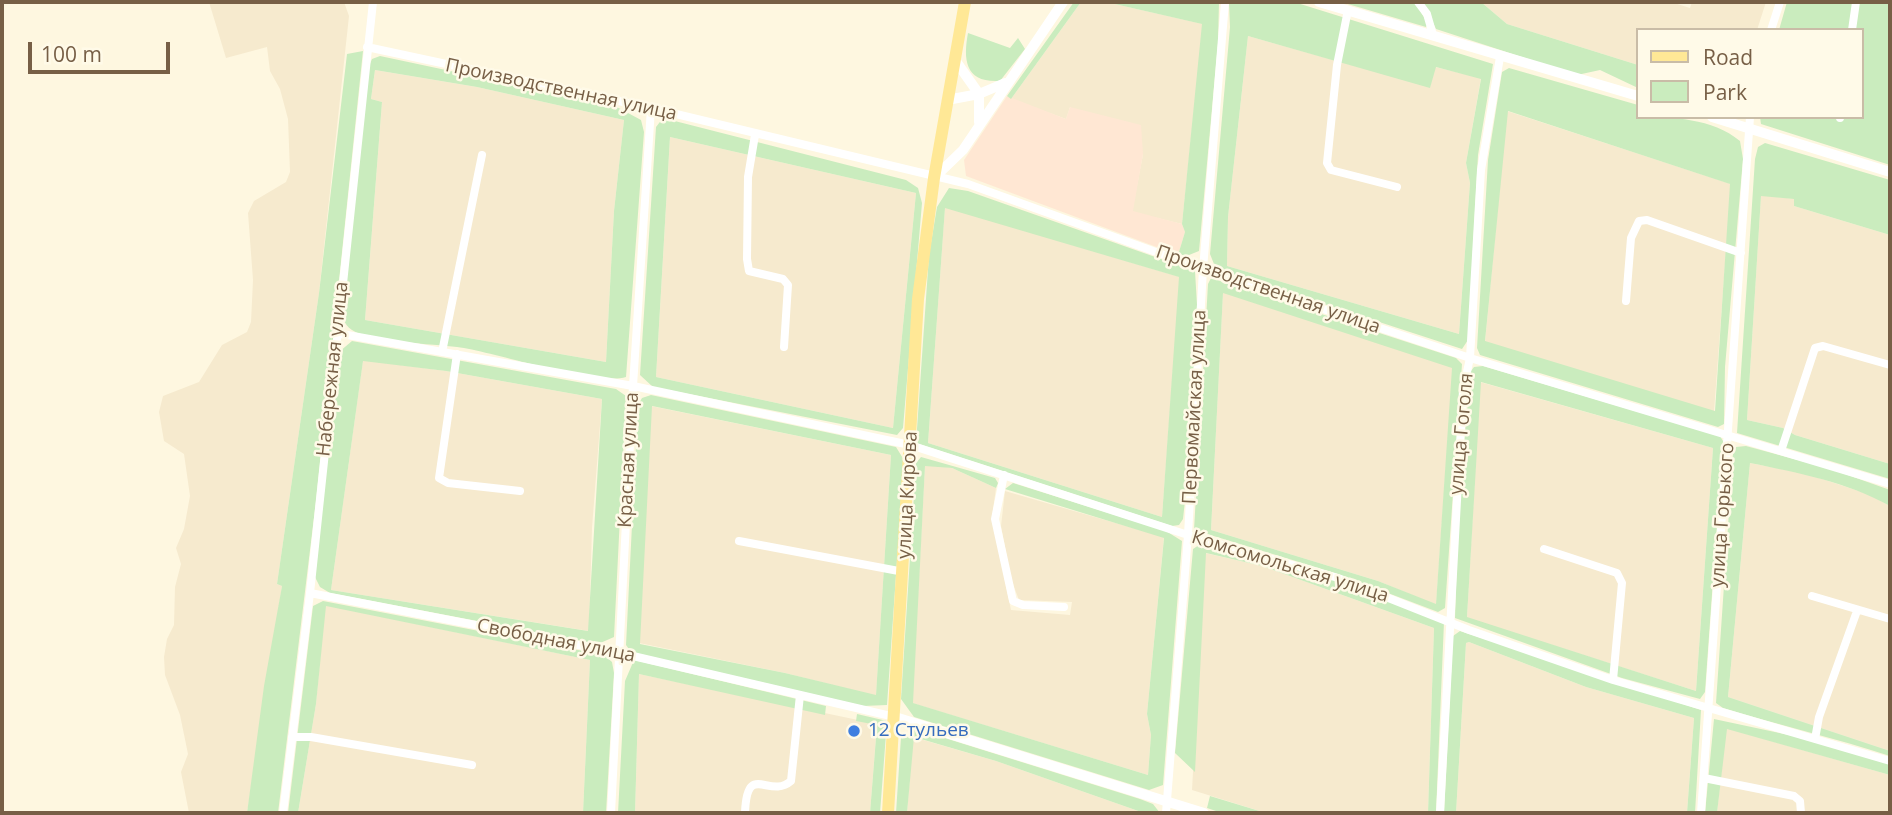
<!DOCTYPE html>
<html>
<head>
<meta charset="utf-8">
<style>
  body { margin:0 }
  #map { position:relative; width:1892px; height:815px; overflow:hidden; background:#fef7e0; font-family:"Open Sans",sans-serif }
  canvas { display:block }
  .frame { position:absolute; inset:0; border:4px solid #775f46; pointer-events:none }
  .legend { position:absolute; left:1636px; top:28px; width:228px; height:91px; box-sizing:border-box; background:#fffae8; border:2px solid #c9bca7; margin:0; padding:9px 12px; list-style:none; font-size:21px; color:#775f46 }
  .legend li { display:flex; align-items:center; gap:14px; height:35px }
  .legend b { width:35px; border:2px solid #c9bca7 }
  .scale { position:absolute; left:28px; top:42px; width:142px; height:32px; box-sizing:border-box; border:4px solid #775f46; border-top:0; padding-left:9px; font-size:21px; line-height:24px; white-space:nowrap; color:#775f46; -webkit-text-stroke:5px #fffae8; paint-order:stroke }
</style>
</head>
<body>
<div id="map">
<canvas width="1892" height="815"></canvas>
<div class="frame"></div>
<ul class="legend">
<li><b style="height:9px;background:#ffe896"></b>Road</li>
<li><b style="height:19px;background:#caecbe"></b>Park</li>
</ul>
<div class="scale">100 m</div>
</div>
<script>
const c = document.querySelector('canvas').getContext('2d');
c.lineJoin = 'round';
function fillPath(path, color) {
  c.fillStyle = color;
  c.fill(path, 'evenodd');
}
function stroke(path, color, width, dash) {
  c.strokeStyle = color;
  c.lineWidth = width;
  c.lineCap = dash ? 'butt' : 'round';
  c.setLineDash(dash || []);
  c.stroke(path);
}
function label(font, color, halo, rows, align = 'center') {
  c.font = font + ' "Open Sans",sans-serif';
  c.lineWidth = 5;
  c.setLineDash([]);
  c.textBaseline = 'middle';
  c.strokeStyle = halo;
  c.fillStyle = color;
  for (const [text, x, y, turn = 0] of rows) {
    c.save();
    c.translate(x, y);
    c.rotate((+turn || 0) * Math.PI / 180);
    c.textAlign = isNaN(turn) ? turn : align;
    if (halo) c.strokeText(text, 0, 0);
    c.fillText(text, 0, 0);
    c.restore();
  }
}
const residential = new Path2D(`
  M209,2H344L349,16L319,293L277,584L282,586L247,813H189L181,772L188,754L180,715L165,675L164,657L167,639L174,625L175,587L181,564L176,548L184,529L190,496L184,454L164,441L159,412L163,396L199,382L222,345L247,332L251,322L253,280L248,213L254,201L286,182L290,172L288,119L280,89L270,71L267,47L226,58Z
  M1081,2H1106L1203,24L1182,224L1132,212L1143,154L1070,107L1066,119L1011,99Z
  M1481,2H1671L1690,8L1692,2H1766L1757,30H1638V65L1507,24Z
  M1248,36L1430,87L1435,67L1481,78L1466,163L1470,183L1459,334L1227,266L1228,217Z
  M375,70L477,87L624,120L614,211L606,362L365,320L382,102L371,99Z
  M1507,111L1731,184L1714,412L1485,342Z
  M670,137L916,193L893,428L656,377Z
  M1761,195L1795,199L1794,206L1890,235V464L1795,435L1783,428L1747,420Z
  M945,207L1180,277L1162,517L928,443Z
  M1223,292L1453,367L1436,605L1378,581L1211,530Z
  M363,360L446,371L602,399L592,528L589,631L331,590Z
  M1480,382L1713,448L1696,691L1467,618Z
  M651,406L891,455L876,696L785,673L639,643Z
  M1750,463L1807,474L1868,494L1890,506V751L1728,697Z
  M929,465L952,468L996,488L992,517L1011,610L1070,615L1072,602L1019,600L1011,579L1001,526L1005,491L1164,537L1147,714L1151,735L1148,775L912,703L925,466Z
  M1205,553L1262,566L1434,628L1428,813H1266L1192,790Z
  M325,605L590,660L583,813H298L316,704Z
  M1469,642L1586,687L1694,718L1687,813H1456L1466,643Z
  M639,674L877,724L870,813H635Z
  M1726,728L1890,775V813H1717Z
  M913,737L996,761L1144,813H907Z`);
const commercial = new Path2D(`
  M1007,96L1066,119L1070,107L1141,125L1143,154L1133,211L1182,224L1185,232L1178,255L966,176L964,160Z`);
const green = new Path2D(`
  M1074,2H1081L1011,99L1007,96Z
  M1106,2H1219L1218,43L1199,251L1189,255H1178L1185,232L1182,224L1202,24Z
  M1229,2H1294L1493,64L1478,155L1468,340L1462,349L1226,272L1214,264L1210,254L1230,27ZM1248,36L1430,88L1436,67L1481,79L1466,163L1470,183L1459,334L1227,266L1228,217Z
  M1341,2L1383,4L1384,2H1415L1428,24L1426,27Z
  M1423,2H1481L1507,24L1638,65V88L1600,70L1577,75L1436,29Z
  M1787,2H1890V165L1761,124L1760,117H1862V30H1779Z
  M968,33L1010,48L1018,38L1025,49L1000,81C965,83 963,60 968,33Z
  M363,51L316,501L278,813H247L264,686L282,586L277,584L319,293L347,54Z
  M380,56L615,106L641,120L644,132L626,377C595,386 496,352 457,347C434,344 370,342 352,330C343,324 343,317 342,307L367,71L372,59ZM375,70L477,87L624,120L614,211L606,362L365,320L382,102L371,99Z
  M1509,68L1638,105V117C1673,117 1712,118 1740,141L1743,159L1725,367L1724,424L1718,427L1480,355L1477,348L1488,160L1502,72ZM1508,111L1730,184L1715,411L1485,341Z
  M663,118L906,180L918,188L922,203L903,428L897,435L653,387L640,375L656,127ZM670,137L916,193L893,428L656,377Z
  M1765,143L1890,180V235L1794,206V199L1761,196L1747,420L1783,428L1795,435L1890,464V479L1737,433L1755,159L1758,147Z
  M949,188L968,191L1195,271L1197,305L1191,445L1183,519L1179,525L1172,526L916,443L929,255L937,207ZM945,208L1179,277L1162,517L928,443Z
  M1211,278L1456,358L1462,364L1445,608L1438,612L1335,573L1194,530L1208,284ZM1223,293L1452,368L1436,604L1378,581L1211,530Z
  M352,341L616,389L626,396L614,637L598,644L330,593L320,587L315,577L339,352ZM363,361L446,371L602,399L588,631L331,590Z
  M1483,366L1720,436L1723,441L1705,692L1700,699L1622,678L1455,618L1459,494L1471,371L1474,367ZM1481,382L1713,448L1696,691L1467,617Z
  M651,395L896,447L904,460L887,705L863,706L631,652L626,645L638,405L642,398ZM652,406L891,455L876,695L785,673L640,644Z
  M1746,446L1831,469L1890,490V506C1847,482 1799,473 1750,463L1728,697L1890,751V756C1835,738 1779,725 1723,708L1716,703L1733,453L1736,447Z
  M921,457L995,478L998,483L996,488L952,468L925,466L913,703L1148,775L1151,735L1147,714L1164,538L1005,489L1013,483L1166,531L1182,541L1163,785L1149,790L914,717L901,699L916,463Z
  M1202,543L1338,581L1444,622L1436,813H1428L1434,628L1262,566L1206,553L1195,772L1175,753L1193,549Z
  M323,601L604,655L612,662L614,673L606,813H583L590,660L326,606L316,704L298,813H288L313,606Z
  M1460,631L1701,710L1695,813H1687L1694,718L1586,687L1469,642L1466,643L1456,813H1444L1453,636Z
  M634,660L826,706L825,715L639,674L635,813H618L625,681Z
  M857,714L887,721L880,813H870L877,725L856,721Z
  M1714,719L1817,741L1890,764V775L1727,729L1717,813H1705Z
  M916,729L1140,799L1153,804L1160,813H1144L996,761L914,737L907,813H896L901,737Z
  M1210,796L1266,813H1222L1207,808Z`);
const street = new Path2D(`
  M1418,2L1427,14L1433,35
  M1348,10L1337,65L1327,163L1331,170L1397,187
  M1771,30L1780,2
  M1852,30L1856,2
  M367,47L651,108L968,184L1203,269L1470,358L1890,484
  M1840,118V117
  M755,135L748,177L747,259L749,271L783,279L788,285L784,347
  M1626,301L1631,238L1639,221L1647,220L1741,253
  M336,333L633,386L910,445L1188,535L1338,578L1469,630L1613,680L1890,761
  M442,352L482,155
  M457,354L439,478L448,483L520,491
  M1781,451L1815,348L1823,346L1890,365
  M1004,475L995,519L1013,601L1023,605L1064,607
  M739,541L904,572
  M1544,549L1617,573L1622,583L1613,680
  M310,593L620,653L895,717
  M1812,596L1890,619
  M292,737H311L472,765
  M1815,739L1819,717L1857,611
  M1704,778L1794,796L1800,801L1801,813
  M283,813L310,593L373,2
  M611,813L633,386L651,108
  M745,813C747,760 769,800 791,781L800,695
  M1166,813L1188,535L1203,269L1225,2
  M1440,813L1463,390L1470,358L1481,170L1500,57
  M1701,813L1750,117`);
const secondary = new Path2D(`
  M1319,2L1638,96
  M955,60L979,94V122
  M947,100L979,94L1005,83
  M1712,117L1890,172
  M934,178L963,150L1063,2
  M895,717L1204,813`);
const primary = new Path2D(`
  M888,813L918,299L934,178L965,2`);
const markers = [
  [854,731,7,"#3f7fe0"]
];
const streetNames = [
  ["Производственная улица",561,90,12],
  ["Производственная улица",1268,290,19],
  ["Набережная улица",333,369,-84],
  ["Первомайская улица",1195,407,-87],
  ["улица Гоголя",1462,434,-85],
  ["Красная улица",629,460,-87],
  ["улица Кирова",908,495,-87],
  ["улица Горького",1723,515,-86],
  ["Комсомольская улица",1290,567,17],
  ["Свободная улица",556,641,11]
];
const shopNames = [
  ["12 Стульев",868,731]
];
fillPath(residential, '#f6eace');
fillPath(commercial, '#ffe7d3');
fillPath(green, '#caecbe');
stroke(street, '#fff', 8);
stroke(secondary, '#fff', 10);
stroke(primary, '#ffe896', 12);
for (const [x, y, r, color] of markers) {
  const dot = new Path2D();
  dot.arc(x, y, r, 0, 2 * Math.PI);
  c.fillStyle = color;
  c.fill(dot);
  stroke(dot, '#fffae8', 2.5);
}
label('19px', '#775f46', '#fffae8', streetNames);
label('19px', '#366cbe', '#fffae8', shopNames, 'left');
</script>
</body>
</html>
